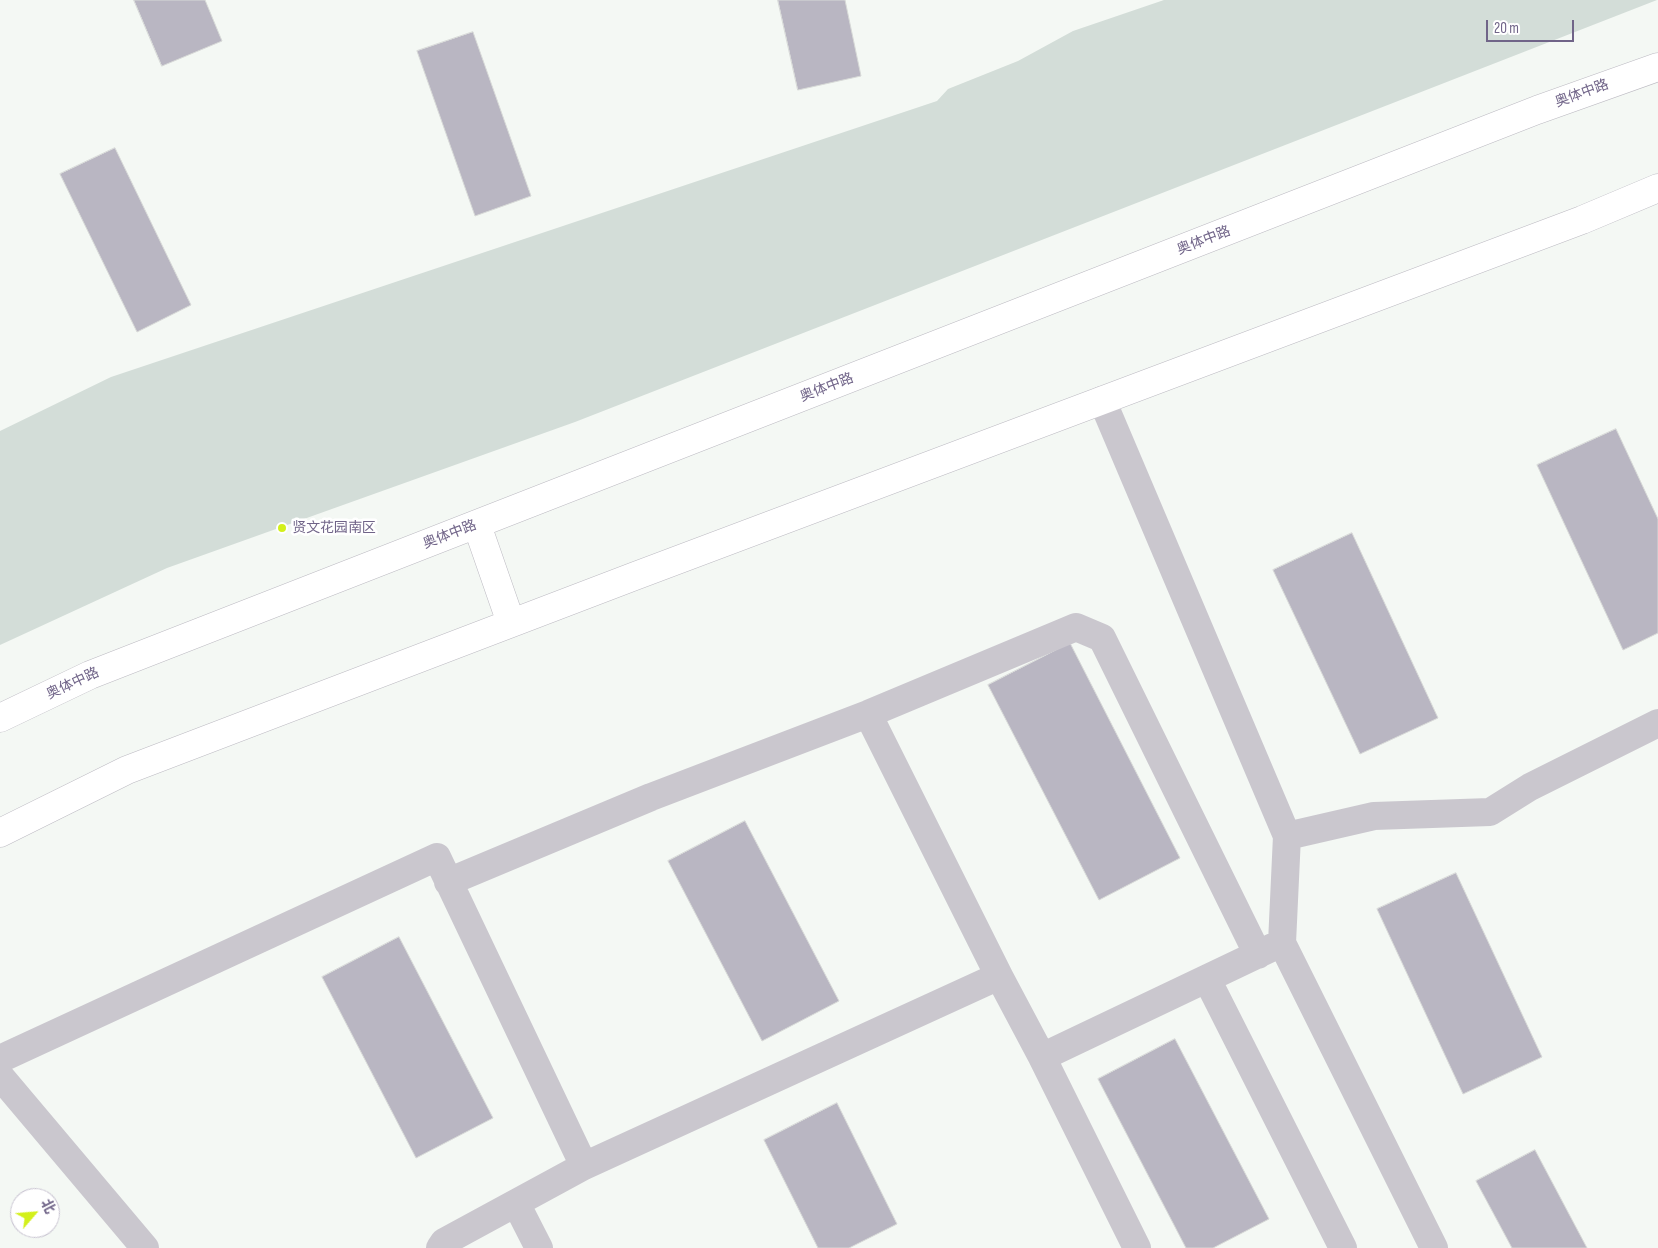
<!DOCTYPE html>
<html>
<head>
<meta charset="utf-8">
<style>
  body { margin:0 }
  #map { position:relative; width:1658px; height:1248px; overflow:hidden; background:#f4f8f4; font-family:"Sofia Sans Condensed","Noto Sans SC",sans-serif }
  canvas { display:block }
  .north { position:absolute; left:10px; top:1188px; width:50px; height:50px; box-sizing:border-box; background:#fff; border:1px solid #c6c1cf; border-radius:50%; rotate:63deg; font-size:14px; font-weight:700; line-height:20px; text-align:center; color:#706488 }
  .north::after { content:''; display:block; margin:auto; width:18px; height:22px; background:#d3f01b; clip-path:polygon(50% 0,100% 100%,50% 72%,0 100%) }
  .scale { position:absolute; left:1486px; top:20px; width:88px; height:22px; box-sizing:border-box; border:2px solid #706488; border-top:0; padding-left:6px; font-size:15px; line-height:18px; white-space:nowrap; color:#706488; -webkit-text-stroke:4px #fff; paint-order:stroke }
</style>
</head>
<body>
<div id="map">
<canvas width="1658" height="1248"></canvas>
<div class="north">北</div>
<div class="scale">20 m</div>
</div>
<script>
const c = document.querySelector('canvas').getContext('2d');
c.lineJoin = 'round';
function fillPath(path, color) {
  c.fillStyle = color;
  c.fill(path, 'evenodd');
}
function stroke(path, color, width, dash) {
  c.strokeStyle = color;
  c.lineWidth = width;
  c.lineCap = dash ? 'butt' : 'round';
  c.setLineDash(dash || []);
  c.stroke(path);
}
function label(font, color, halo, rows, align = 'center') {
  c.font = font + ' "Sofia Sans Condensed","Noto Sans SC",sans-serif';
  c.lineWidth = 5;
  c.setLineDash([]);
  c.textBaseline = 'middle';
  c.strokeStyle = halo;
  c.fillStyle = color;
  for (const [text, x, y, turn = 0] of rows) {
    c.save();
    c.translate(x, y);
    c.rotate((+turn || 0) * Math.PI / 180);
    c.textAlign = isNaN(turn) ? turn : align;
    if (halo) c.strokeText(text, 0, 0);
    c.fillText(text, 0, 0);
    c.restore();
  }
}
const green = new Path2D(`
  M1164,0H1657L575,422L167,568L0,645V431L111,377L937,101L948,89L1018,61L1073,31Z`);
const building = new Path2D(`
  M134,0H205L222,41L162,66Z
  M778,0H845L861,76L798,90Z
  M473,32L531,196L475,216L417,51Z
  M115,148L191,305L137,332L60,174Z
  M1616,429L1658,519V633L1623,650L1537,465Z
  M1352,533L1438,718L1360,754L1273,570Z
  M1070,643L1180,858L1099,900L988,685Z
  M745,821L839,1001L762,1041L668,861Z
  M1456,873L1542,1057L1463,1094L1377,909Z
  M399,937L493,1118L416,1158L322,977Z
  M1175,1039L1269,1219L1213,1248H1186L1098,1079Z
  M837,1103L897,1224L849,1248H818L764,1140Z
  M1535,1150L1587,1248H1512L1476,1181Z`);
const minor = new Path2D(`
  M1102,400L1287,836L1282,943L1434,1248
  M868,714L999,976
  M1287,836L1374,816L1490,812L1530,787L1658,723
  M448,882L651,797L868,714L1076,627L1102,638L1258,955
  M1207,979L1343,1248
  M1042,1057L1273,947
  M0,1059L437,857L584,1166
  M0,1076L145,1248
  M516,1203L539,1248
  M440,1248L444,1242L584,1166L999,976L1042,1057L1137,1248`);
const major = new Path2D(`
  M477,525L511,623
  M0,718L90,675L1537,110L1658,67
  M0,833L127,770L635,576L1582,220L1658,188`);
const markers = [
  [282,528,5,"#d3f01b"]
];
const streetNames = [
  ["奥体中路",1582,94,-20],
  ["奥体中路",1204,241,-21],
  ["奥体中路",827,388,-21],
  ["奥体中路",450,535,-21],
  ["奥体中路",73,684,-25]
];
const poiNames = [
  ["贤文花园南区",292,528]
];
fillPath(green, '#d3ddd8');
fillPath(building, '#b9b6c2');
stroke(building, '#d7d9d7', 1);
stroke(major, '#bcbac2', 29);
stroke(minor, '#cac7ce', 28);
stroke(major, '#fff', 28);
for (const [x, y, r, color] of markers) {
  const dot = new Path2D();
  dot.arc(x, y, r, 0, 2 * Math.PI);
  c.fillStyle = color;
  c.fill(dot);
  stroke(dot, '#fff', 2);
}
label('14px', '#706488', '#fff', streetNames);
label('14px', '#706488', '#fff', poiNames, 'left');
</script>
</body>
</html>
